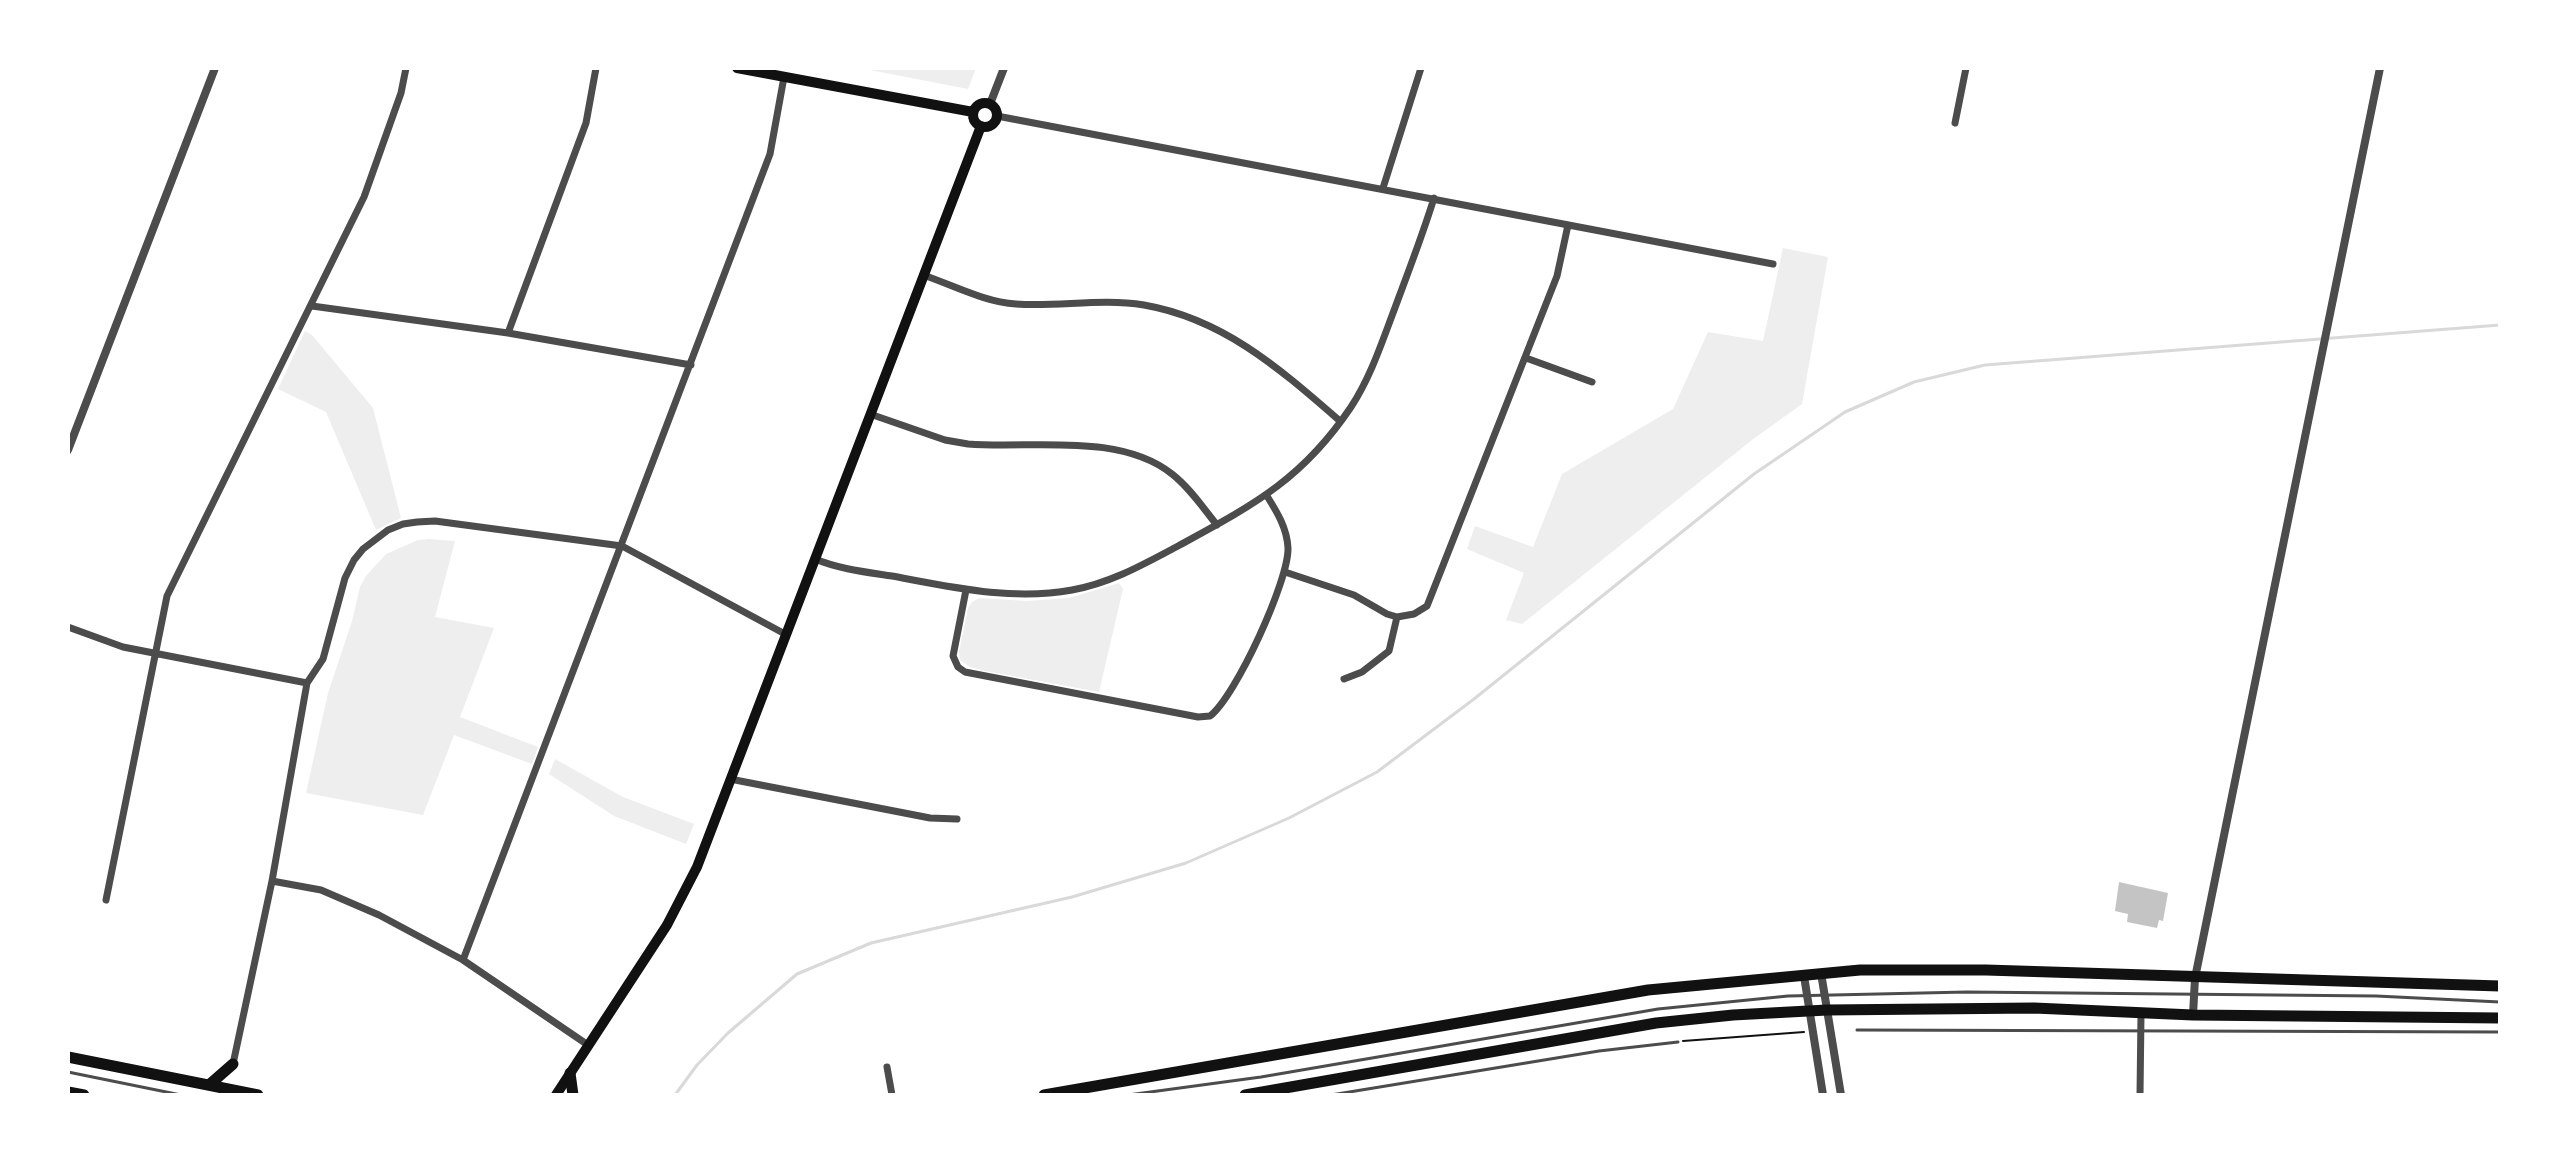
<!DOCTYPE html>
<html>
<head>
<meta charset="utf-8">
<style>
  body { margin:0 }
  #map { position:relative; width:2568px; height:1163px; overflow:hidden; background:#fff; font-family:"IBM Plex Sans",sans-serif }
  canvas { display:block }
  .frame { position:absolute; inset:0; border:70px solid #fff; pointer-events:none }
</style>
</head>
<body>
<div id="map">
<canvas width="2568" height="1163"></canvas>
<div class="frame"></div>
</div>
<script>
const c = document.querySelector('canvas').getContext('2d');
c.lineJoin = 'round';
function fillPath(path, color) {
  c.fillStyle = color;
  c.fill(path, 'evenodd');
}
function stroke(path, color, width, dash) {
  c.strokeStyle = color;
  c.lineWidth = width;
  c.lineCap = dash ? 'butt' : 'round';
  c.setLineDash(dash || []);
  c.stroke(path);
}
const green = new Path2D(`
  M860,68H976L968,89Z
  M1783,248L1828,257L1802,404L1752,440L1522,624L1506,620L1524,573L1467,549L1475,526L1533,547L1562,474L1673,409L1708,332L1763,341Z
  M305,331L312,335L373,408L401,518L376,530L326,412L278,389Z
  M429,539L455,541L435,617L494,628L460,717L538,747L532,764L454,735L423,815L306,793L328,693L352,621L360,587L366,576L386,554L418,540Z
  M1119,583L1123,589L1099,692L985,671L970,667L960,660L959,652L968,608L972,602L979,598L1027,601L1069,598Z
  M555,759L623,797L694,824L686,844L614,816L549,774Z`);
const stream = new Path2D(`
  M675,1095L697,1065L728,1033L797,974L871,943L1072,897L1186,863L1289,818L1377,772L1474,699L1754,474L1845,412L1914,382L1985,365L2500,325`);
const building = new Path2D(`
  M2119,882L2168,893L2163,921L2159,920L2157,928L2127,922L2128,914L2115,911Z`);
const path = new Path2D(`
  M1683,1041L1804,1032`);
const service = new Path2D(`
  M1857,1030L2500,1032
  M68,1072L181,1095
  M1128,1095L1261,1077L1658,1009L1788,996L1967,992L2376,996L2500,1002
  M1331,1095L1599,1051L1678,1042`);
const minor = new Path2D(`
  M997,116L1773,264
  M1955,123L1966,68
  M1383,188L1421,68
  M923,275C953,285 984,302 1016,304C1059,307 1101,298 1144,305C1224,319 1280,369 1340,421
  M312,306L508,333L691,365
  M508,333L586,123L596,68
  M1526,358L1592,382
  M870,414L945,440L968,444C1032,449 1119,432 1172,474C1190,488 1203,508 1217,525
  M815,559C839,569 866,572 892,576C951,587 1012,601 1072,590C1111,583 1144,564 1178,546C1253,505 1302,480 1351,407C1370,378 1381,345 1393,313C1407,275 1422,237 1434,198
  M1285,572L1354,595L1387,614L1397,617L1414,614L1427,606L1557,276L1568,225
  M966,590L953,656L958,667L965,672L1198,717L1210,716C1236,696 1289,580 1288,548C1287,528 1277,512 1267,496
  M68,627L123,647L307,683
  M1344,679L1362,672L1389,651L1397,617
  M730,779L930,818L957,819
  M272,881L321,890L379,915L463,960L588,1045
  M106,900L167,596L364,197L401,93L406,68
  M463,960L770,154L784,77
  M233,1064L272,881L307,683L323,659L345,578L354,560L363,549L388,530L403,524L417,522L435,521L622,546L785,634
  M887,1067L892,1095
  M2140,1095L2141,1014`);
const tertiary = new Path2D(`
  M990,104L1004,68
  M68,450L215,68
  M1821,973L1841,1095
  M1804,976L1823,1095
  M2193,1015L2195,978L2380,68`);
const secondary = new Path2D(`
  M737,68L973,112
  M973 115a12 12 0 1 1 24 0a12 12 0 1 1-24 0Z
  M556,1095L667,925L697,867L981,126`);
const primary = new Path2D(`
  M68,1057L258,1095
  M570,1073L573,1095
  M209,1085L233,1064
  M68,1092L84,1095
  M1044,1095L1648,990L1860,970H1986L2500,986
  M1245,1095L1656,1023L1733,1015L1827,1010L2034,1008L2193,1015L2500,1018`);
fillPath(green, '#eee');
stroke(stream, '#d9d9d9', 3);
fillPath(building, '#c4c4c4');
stroke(path, '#111', 2);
stroke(service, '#4c4c4c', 3);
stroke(minor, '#4c4c4c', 7);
stroke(tertiary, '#4c4c4c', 8);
stroke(secondary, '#111', 10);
stroke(primary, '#111', 11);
</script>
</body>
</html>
